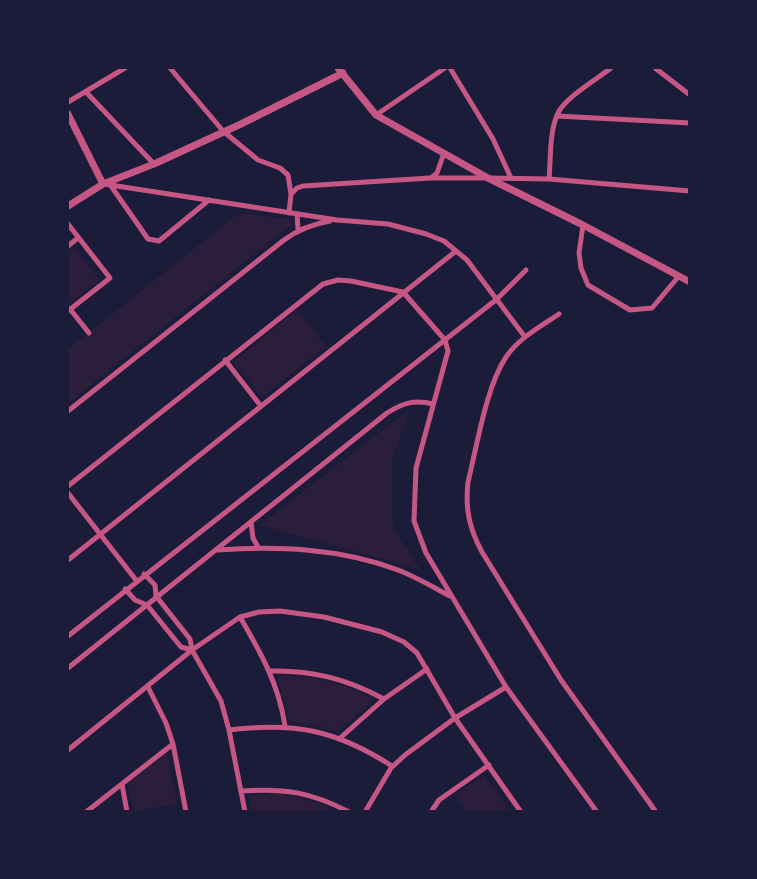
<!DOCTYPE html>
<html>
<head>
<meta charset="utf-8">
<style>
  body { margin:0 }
  #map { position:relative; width:757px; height:879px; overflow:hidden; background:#1b1b3a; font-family:Inter,sans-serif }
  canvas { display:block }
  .frame { position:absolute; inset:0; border:69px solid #1b1b3a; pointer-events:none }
</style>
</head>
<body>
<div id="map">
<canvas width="757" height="879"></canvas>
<div class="frame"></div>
</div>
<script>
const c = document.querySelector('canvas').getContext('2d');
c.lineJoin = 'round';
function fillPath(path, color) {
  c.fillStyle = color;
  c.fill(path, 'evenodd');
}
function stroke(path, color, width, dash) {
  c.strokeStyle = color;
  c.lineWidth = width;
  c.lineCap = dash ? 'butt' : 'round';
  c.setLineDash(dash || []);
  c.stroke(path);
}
const green = new Path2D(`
  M239,213L290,219L291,225L68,403V349Z
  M74,248L100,280L68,305V253Z
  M297,310L326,346L262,397L233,362Z
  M410,409L392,460L393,528L421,570L260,525Z
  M277,675C315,676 341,682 374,699L337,732L314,725L289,721Z
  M167,753L177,804L134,811L127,784Z
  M484,775L510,811H467L455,796Z
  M285,793L321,804L334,811H252L249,795Z`);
const minor = new Path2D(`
  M170,68L223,131L258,160L280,168L288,175L291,194L297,188L303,186L430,178H488L549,179L690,191
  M450,68L493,139L511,178
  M655,68L690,95
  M86,92L154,164
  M68,102L125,68
  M376,115L445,68
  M557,116L690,123
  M431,178L437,173L444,153
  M549,179C551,158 549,132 558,113C565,98 597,79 611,68
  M104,184L337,220L388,224L426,234L444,241L467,260L525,337
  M111,186L148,239L159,241L209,200
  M289,213L291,194
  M297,214L298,229
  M68,224L110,278L68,311
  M583,225L579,253L581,268L588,285L630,310L652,308L679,276
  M68,246L78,238
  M70,309L89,333
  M559,314C541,326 519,338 506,357C486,387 477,446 468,482C465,508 469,528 482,552L561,680L656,812
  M225,360L260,405
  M68,411L284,240C299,229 312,224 330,221
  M68,486L323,284L338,280L351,281L403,292L445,340L448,351L416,468L414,521L426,553L506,687L597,812
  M68,493L136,580
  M251,522L253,538L258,547
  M217,550C277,546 340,548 398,570C416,577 433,587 450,596
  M68,560L456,251
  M144,574L155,585L156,596L190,639L192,650L221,701L229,730L245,812
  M125,589L135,600L147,605L181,647L192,650
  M240,617C261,653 279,685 285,726
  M68,636L497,299L526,270
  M68,668L387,413C403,403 415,399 433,404
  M270,671C312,670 347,679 384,699
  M148,687L166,723L173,744L186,812
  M229,730C295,722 336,730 392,766
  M339,739L384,699L427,669
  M68,750L192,650L240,617L259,612L280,611L324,617L382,632L404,642L417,653L455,718L521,812
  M122,784L127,812
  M242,791C284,788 311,792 349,812
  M86,812L173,744
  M365,812L391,768L405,755L455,718L506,687
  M431,812L439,800L489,765`);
const tertiary = new Path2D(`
  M338,68L376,115L488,178L583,225L690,282
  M68,114L103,184
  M68,206L103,184L154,164L241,124L343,73`);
fillPath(green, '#2a1e3b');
stroke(minor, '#c65784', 5);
stroke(tertiary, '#c65784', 7);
</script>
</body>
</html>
